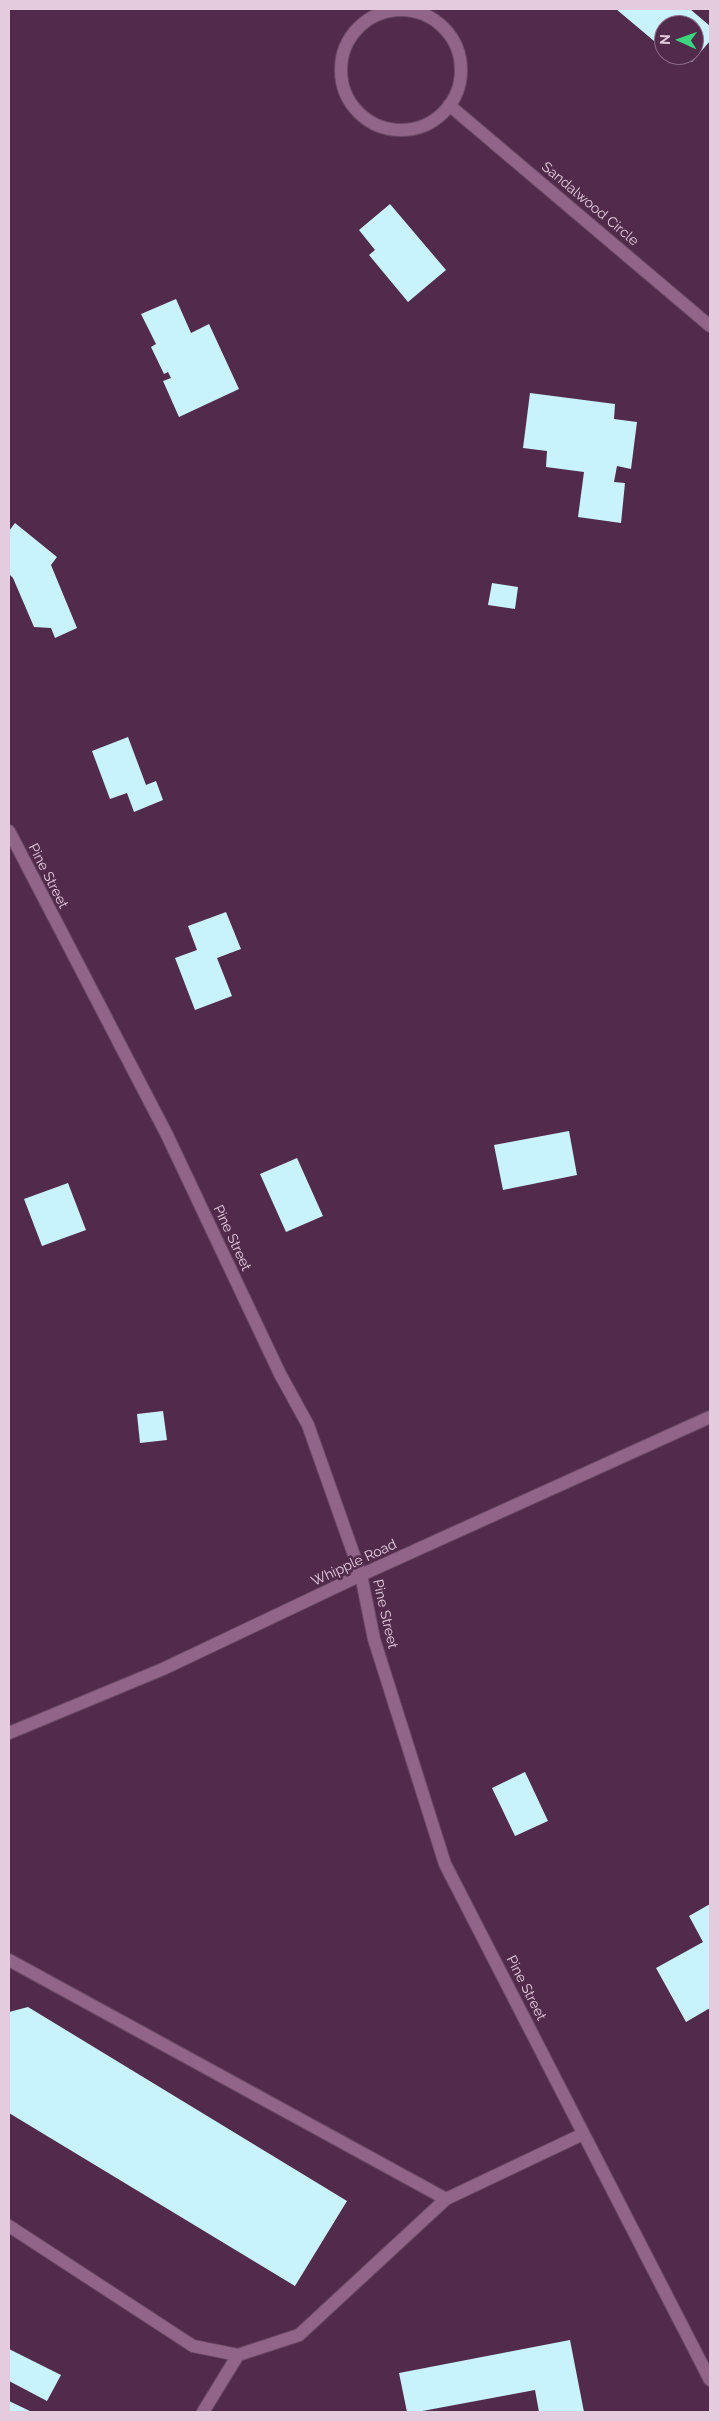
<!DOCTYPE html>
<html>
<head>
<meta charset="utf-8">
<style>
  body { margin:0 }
  #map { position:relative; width:719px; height:2421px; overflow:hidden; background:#522b4c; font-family:Raleway,sans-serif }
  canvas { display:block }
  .frame { position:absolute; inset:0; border:10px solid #e4cbde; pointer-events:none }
  .north { position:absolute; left:654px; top:15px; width:50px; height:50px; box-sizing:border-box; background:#522b4c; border:1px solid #8c6b86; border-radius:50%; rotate:272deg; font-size:14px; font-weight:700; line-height:20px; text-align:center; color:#e4cbde }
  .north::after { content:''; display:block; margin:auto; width:18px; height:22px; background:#3bd77e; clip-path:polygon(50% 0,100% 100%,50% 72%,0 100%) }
</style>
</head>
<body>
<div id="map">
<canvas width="719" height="2421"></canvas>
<div class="frame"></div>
<div class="north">N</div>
</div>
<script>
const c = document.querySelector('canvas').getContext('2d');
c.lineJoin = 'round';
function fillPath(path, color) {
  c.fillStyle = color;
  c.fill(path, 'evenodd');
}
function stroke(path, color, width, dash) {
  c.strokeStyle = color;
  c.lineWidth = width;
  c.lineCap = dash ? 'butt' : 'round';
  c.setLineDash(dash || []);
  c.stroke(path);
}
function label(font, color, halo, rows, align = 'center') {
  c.font = font + ' Raleway,sans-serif';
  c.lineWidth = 5;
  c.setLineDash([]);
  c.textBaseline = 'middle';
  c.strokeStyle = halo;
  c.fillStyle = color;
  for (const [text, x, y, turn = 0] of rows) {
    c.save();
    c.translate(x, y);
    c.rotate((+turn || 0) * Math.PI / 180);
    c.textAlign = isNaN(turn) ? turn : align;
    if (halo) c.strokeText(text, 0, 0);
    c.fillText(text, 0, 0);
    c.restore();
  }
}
const building = new Path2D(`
  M616,9H690L710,26V41L692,62L683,55H694V25H664V41L660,46Z
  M390,204L446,270L408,302L369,255L375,250L359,230Z
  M176,299L191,333L209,324L239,389L179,417L163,381L171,378L168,372L164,374L151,347L156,344L141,314Z
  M530,393L615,404L614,419L637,422L631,469L617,466L614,482L625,483L621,523L578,517L584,472L546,467L547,451L523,448Z
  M15,523L57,557L51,565L77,628L55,638L51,628L34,627L13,578L9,574V531Z
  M492,583L518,587L515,609L488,605Z
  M128,737L146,785L156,781L163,800L134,812L127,793L110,799L92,751Z
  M226,912L241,949L217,958L232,996L195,1010L175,958L197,950L188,926Z
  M569,1131L577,1175L503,1190L494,1145Z
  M297,1158L323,1216L286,1232L260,1174Z
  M68,1183L86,1230L42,1246L24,1199Z
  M163,1411L167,1440L140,1443L137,1414Z
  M525,1772L548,1821L515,1836L492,1788Z
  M710,1904V2008L686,2022L656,1968L703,1942L689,1916Z
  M28,2007L347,2201L295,2286L9,2113V2012Z
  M570,2340L584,2412H539L535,2390L417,2412H407L399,2373Z
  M9,2349L61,2375L47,2401L9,2381Z
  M9,2401L32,2412H9Z`);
const lane = new Path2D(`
  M9,1960L446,2199L583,2134
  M9,2226L193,2346L238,2355L299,2335L446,2199
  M203,2412L238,2355`);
const street = new Path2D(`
  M341 70a60 60 0 1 1 120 0a60 60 0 1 1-120 0Z
  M449,105L710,326
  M9,831L167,1135L280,1374L308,1425L361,1575L374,1639L445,1864L710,2380`);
const secondary = new Path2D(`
  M9,1733L163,1669L361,1575L710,1417`);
const streetNames = [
  ["Sandalwood Circle",590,204,40],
  ["Pine Street",48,876,63],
  ["Pine Street",232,1238,65],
  ["Whipple Road",354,1563,-25],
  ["Pine Street",385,1614,77],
  ["Pine Street",526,1988,63]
];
fillPath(building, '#c8f3fd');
stroke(lane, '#6b4966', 14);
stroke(street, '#6b4966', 14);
stroke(secondary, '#6b4966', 14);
stroke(lane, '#916589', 12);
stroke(street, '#916589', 12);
stroke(secondary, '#916589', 12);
label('14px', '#e4cbde', '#522b4c', streetNames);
</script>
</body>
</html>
